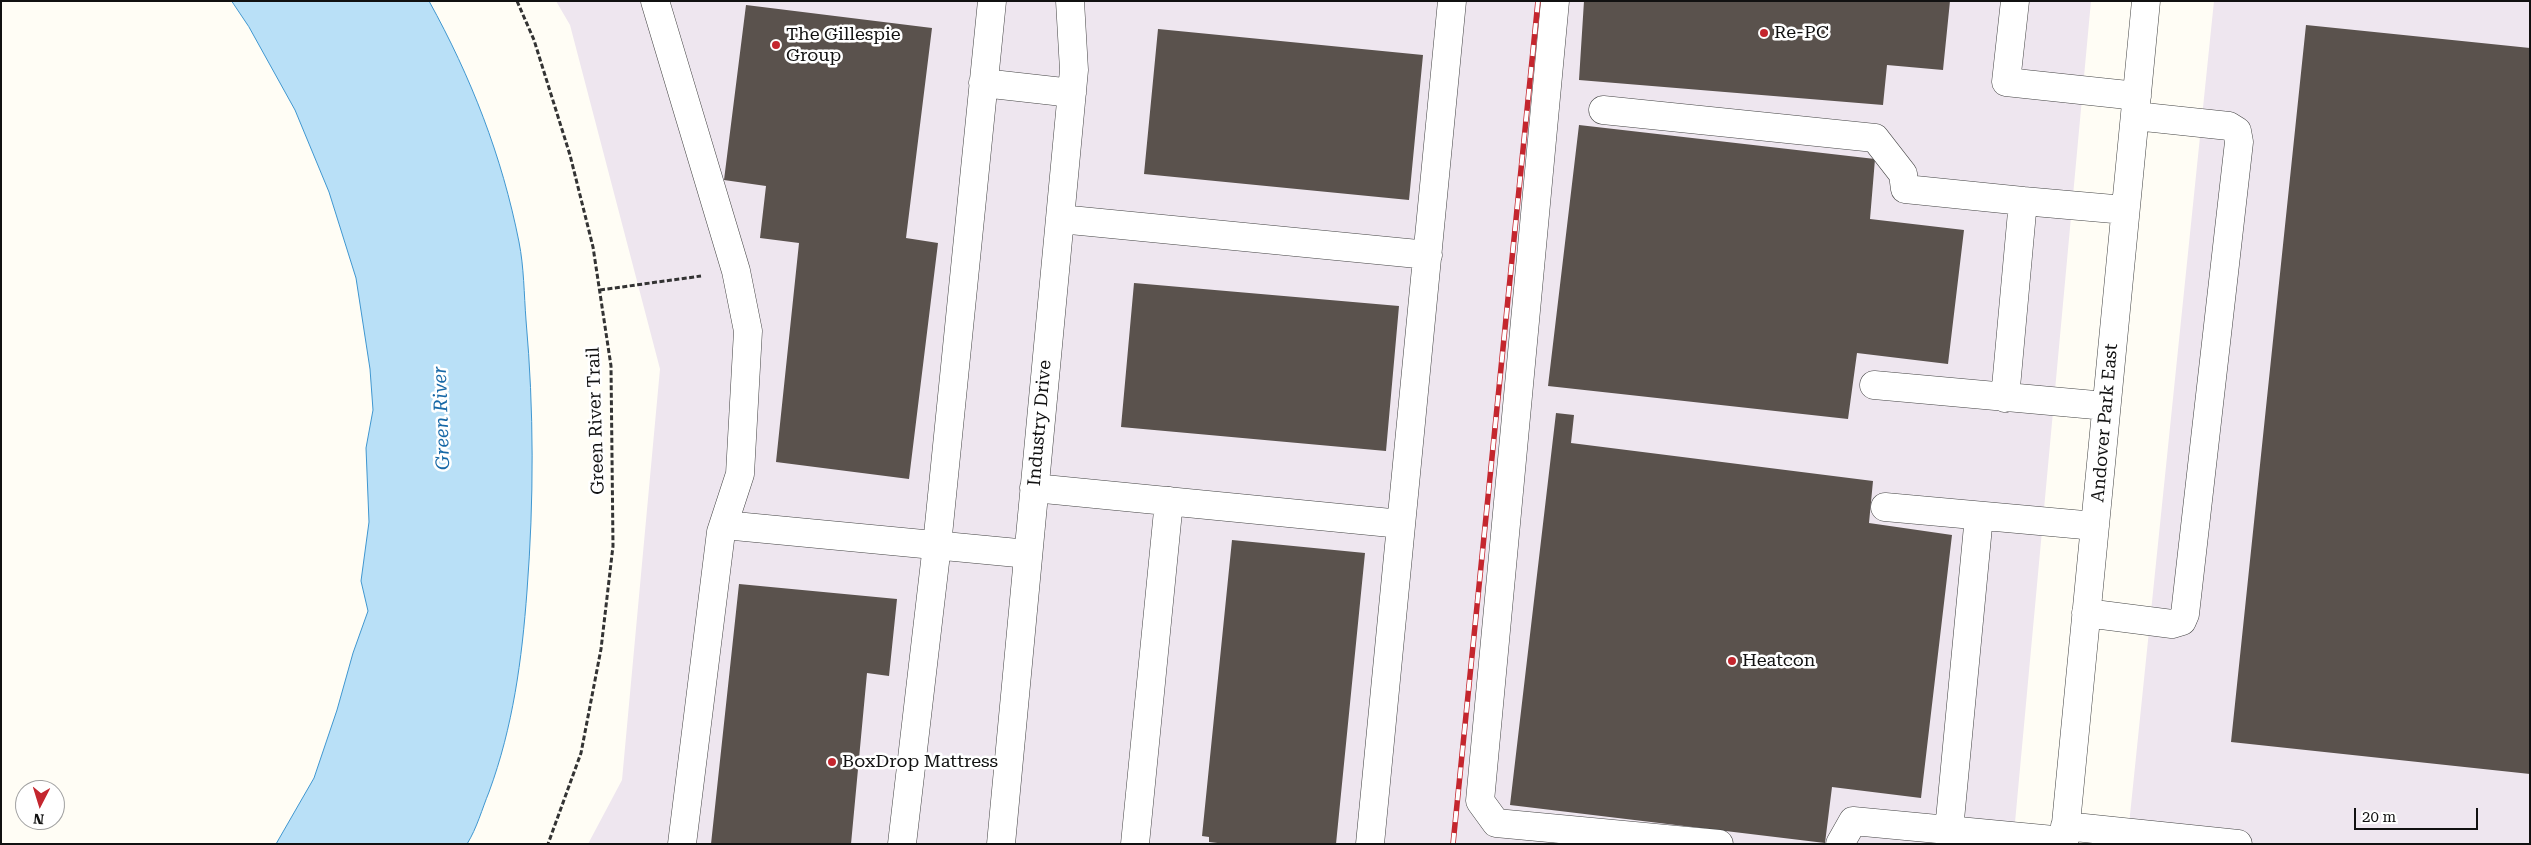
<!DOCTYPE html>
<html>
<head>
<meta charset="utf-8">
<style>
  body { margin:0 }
  #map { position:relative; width:2531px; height:845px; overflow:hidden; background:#fffdf5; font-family:"Roboto Serif",serif }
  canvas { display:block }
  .frame { position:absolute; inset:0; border:2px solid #111; pointer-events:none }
  .north { position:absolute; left:15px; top:780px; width:50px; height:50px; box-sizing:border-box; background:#fff; border:1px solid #a0a0a0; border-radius:50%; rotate:185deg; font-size:14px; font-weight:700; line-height:20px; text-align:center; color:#111 }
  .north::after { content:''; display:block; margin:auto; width:18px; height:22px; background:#c4262e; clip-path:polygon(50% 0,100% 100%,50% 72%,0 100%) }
  .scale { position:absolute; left:2354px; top:808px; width:124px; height:22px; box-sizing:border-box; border:2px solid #111; border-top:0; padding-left:6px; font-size:15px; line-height:18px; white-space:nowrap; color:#111; -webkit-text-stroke:4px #fff; paint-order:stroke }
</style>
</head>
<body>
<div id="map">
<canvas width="2531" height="845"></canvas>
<div class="frame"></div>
<div class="north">N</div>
<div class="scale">20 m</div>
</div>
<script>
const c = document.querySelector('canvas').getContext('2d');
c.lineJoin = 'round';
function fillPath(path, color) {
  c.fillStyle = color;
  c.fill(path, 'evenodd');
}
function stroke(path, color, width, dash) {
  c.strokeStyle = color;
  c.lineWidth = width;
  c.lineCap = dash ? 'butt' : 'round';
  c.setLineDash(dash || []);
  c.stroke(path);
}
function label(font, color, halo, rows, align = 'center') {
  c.font = font + ' "Roboto Serif",serif';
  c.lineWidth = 5;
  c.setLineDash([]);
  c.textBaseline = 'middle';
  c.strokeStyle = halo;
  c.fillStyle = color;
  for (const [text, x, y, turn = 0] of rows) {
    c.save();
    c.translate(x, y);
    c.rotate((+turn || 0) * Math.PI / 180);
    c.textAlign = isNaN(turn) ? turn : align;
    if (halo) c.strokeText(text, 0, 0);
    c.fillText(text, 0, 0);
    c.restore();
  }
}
const industrial = new Path2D(`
  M556,1H2091L2013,844H588L622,780L660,369L570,25Z
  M2214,1H2530V844H2127Z`);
const water = new Path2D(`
  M232,1H429C471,77 502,156 519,242C524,267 524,294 526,320C534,410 534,500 527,591C522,659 513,727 489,792C482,809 477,828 467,844H276L314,778L337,710L353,653L368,611L361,581L369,522L366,448L373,410L370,369L356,278L329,192L295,110L249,27Z`);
const building = new Path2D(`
  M1584,1H1950L1943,70L1887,65L1883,105L1579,80Z
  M746,5L932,28L906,238L938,243L909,479L776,462L799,243L760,238L766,186L724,180Z
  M2306,25L2530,48V774L2231,742Z
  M1158,29L1423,55L1409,200L1144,174Z
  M1579,125L1875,159L1870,219L1964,230L1948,364L1857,353L1848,419L1548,386Z
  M1134,283L1399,306L1386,451L1121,427Z
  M1556,413L1574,415L1571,443L1873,481L1869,523L1952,535L1921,798L1832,787L1825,843L1510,805Z
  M1232,540L1365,553L1336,844H1226L1209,842V837L1202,836Z
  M739,584L897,599L889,676L867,673L851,844H711Z`);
const path = new Path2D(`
  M517,1L534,40L570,155L593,247L611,366L613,546L601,649L581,753L548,844
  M600,290L701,276`);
const minor = new Path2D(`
  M655,1L736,271L748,331L740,474L721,532L682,844
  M1555,1L1480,801L1496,823L1719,844
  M2015,1L2006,82L2137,96
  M983,83L1072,93
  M1603,110L1875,138L1903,174L1905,189L2023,201
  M1060,219L1428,255
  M1874,385L2106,406
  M2005,398L2023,201L2125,210
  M1034,488L1401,524
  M1885,507L2095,526
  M724,525L1028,554
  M2086,613L2172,624L2182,621L2185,614L2239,142L2237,131L2229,126L2135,116
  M2065,826L2238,844
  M1949,830L1979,516
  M902,844L937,545L992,1
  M1001,844L1074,70L1070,1
  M1135,844L1169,501
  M1370,844L1452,1
  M1840,844L1853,821L2064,841
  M2064,844L2146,1`);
const rail = new Path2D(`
  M1453,844L1538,1`);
const markers = [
  [1764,33,5,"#c4262e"],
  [776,45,5,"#c4262e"],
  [1732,661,5,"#c4262e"],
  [832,762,5,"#c4262e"]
];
const poiNames = [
  ["Re-PC",1774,33],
  ["The Gillespie",786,35],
  ["Group",786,56],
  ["Heatcon",1742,661],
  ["BoxDrop Mattress",842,762]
];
const streetNames = [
  ["Green River Trail",596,421,-92],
  ["Industry Drive",1040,423,-85],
  ["Andover Park East",2105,423,-85]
];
const waterNames = [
  ["Green River",442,418,-92]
];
fillPath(industrial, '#eee6ef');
fillPath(water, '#b9e0f7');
stroke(water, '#3f96cf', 1);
fillPath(building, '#5a524d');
stroke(minor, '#444', 29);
stroke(path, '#333', 3, [5, 2.5]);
stroke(minor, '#fff', 28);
stroke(rail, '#c4262e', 5.5);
stroke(rail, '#fff', 4, [11]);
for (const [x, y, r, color] of markers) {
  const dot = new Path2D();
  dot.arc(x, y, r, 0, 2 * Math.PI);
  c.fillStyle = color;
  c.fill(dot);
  stroke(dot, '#fff', 2);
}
label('18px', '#111', '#fff', poiNames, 'left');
label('18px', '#111', '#fff', streetNames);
label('italic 19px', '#1768a6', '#fff', waterNames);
</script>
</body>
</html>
